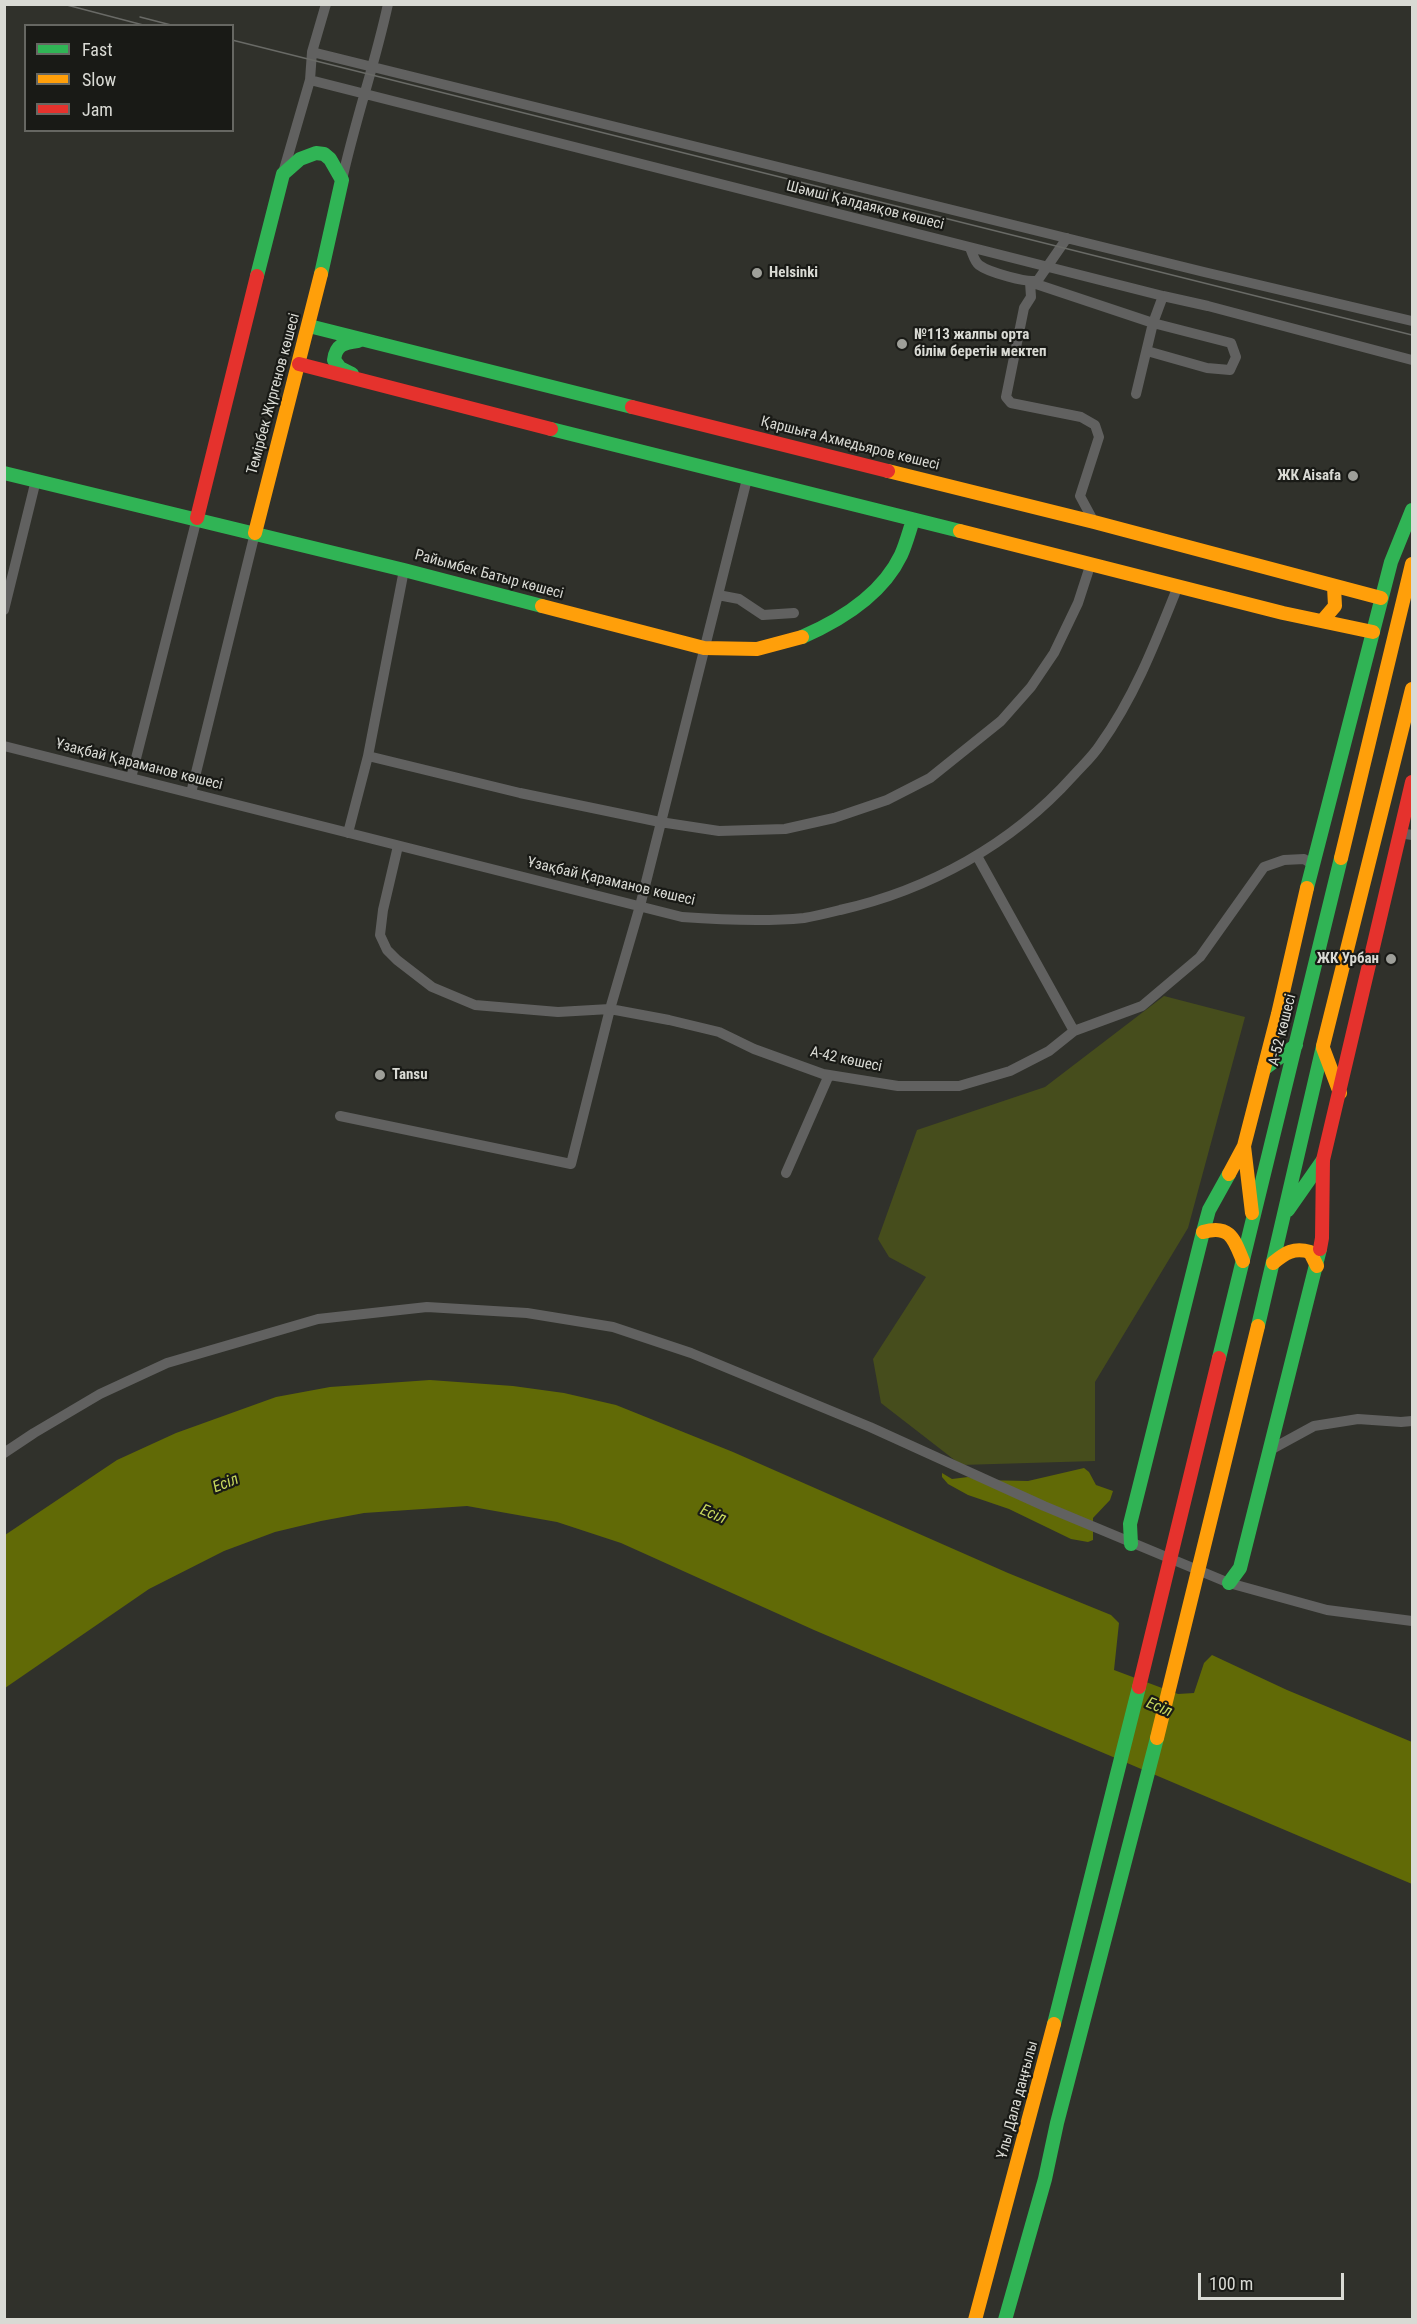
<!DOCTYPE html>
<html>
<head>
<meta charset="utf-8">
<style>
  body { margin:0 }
  #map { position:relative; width:1417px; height:2324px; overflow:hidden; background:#30312b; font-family:"Roboto Condensed",sans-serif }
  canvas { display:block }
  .frame { position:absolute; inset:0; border:6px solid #d9dad4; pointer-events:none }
  .legend { position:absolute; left:24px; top:24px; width:210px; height:108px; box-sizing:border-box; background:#191a16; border:2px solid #666762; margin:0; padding:8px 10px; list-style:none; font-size:18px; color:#d9dad4 }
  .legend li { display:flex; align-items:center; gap:12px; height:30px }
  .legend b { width:30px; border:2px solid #666762 }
  .scale { position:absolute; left:1198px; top:2273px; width:146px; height:27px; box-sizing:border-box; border:3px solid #d9dad4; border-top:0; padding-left:8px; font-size:18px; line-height:21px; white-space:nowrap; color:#d9dad4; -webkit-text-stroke:4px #191a16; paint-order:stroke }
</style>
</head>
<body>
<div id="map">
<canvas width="1417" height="2324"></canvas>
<div class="frame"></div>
<ul class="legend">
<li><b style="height:8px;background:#30b455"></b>Fast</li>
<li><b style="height:8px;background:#ff9f0a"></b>Slow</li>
<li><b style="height:8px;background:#e5322d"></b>Jam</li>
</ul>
<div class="scale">100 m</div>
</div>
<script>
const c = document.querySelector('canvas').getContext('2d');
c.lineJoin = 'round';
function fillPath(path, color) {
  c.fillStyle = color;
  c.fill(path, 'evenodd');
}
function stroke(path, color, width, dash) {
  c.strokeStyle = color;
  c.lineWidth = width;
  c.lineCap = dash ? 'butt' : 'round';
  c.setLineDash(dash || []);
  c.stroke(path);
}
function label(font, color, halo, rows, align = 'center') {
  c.font = font + ' "Roboto Condensed",sans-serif';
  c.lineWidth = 4.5;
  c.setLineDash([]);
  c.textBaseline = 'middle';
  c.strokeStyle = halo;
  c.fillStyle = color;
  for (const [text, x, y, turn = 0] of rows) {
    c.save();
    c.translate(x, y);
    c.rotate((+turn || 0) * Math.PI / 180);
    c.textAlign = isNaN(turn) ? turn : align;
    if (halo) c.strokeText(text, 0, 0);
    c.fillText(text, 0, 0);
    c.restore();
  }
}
const green = new Path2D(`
  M1164,996L1245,1017L1188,1228L1095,1382V1461L961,1465L881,1403L873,1359L926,1277L889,1257L878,1239L917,1130L1045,1087Z`);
const water = new Path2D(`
  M430,1380L513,1386L564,1393L616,1405L733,1452L1008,1573L1111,1615L1119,1623L1114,1670L1178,1694L1194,1693L1204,1663L1212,1655L1287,1690L1412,1742V1884L814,1630L621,1543L557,1522L467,1506L364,1513L321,1521L275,1532L224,1551L149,1589L5,1688V1535L117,1460L176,1433L276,1397L330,1387Z
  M1084,1468L1089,1472L1096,1485L1113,1491L1110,1500L1093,1518V1540L1088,1542L1071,1539L1009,1509L968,1495L948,1484L942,1477V1473L952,1479L968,1477L980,1480L1028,1481Z`);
const street = new Path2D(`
  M312,52L1204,272L1412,321
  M310,80L1163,296L1208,306L1412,360
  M283,173L310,80L312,52L326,4
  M342,180C355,121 375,64 388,4
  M970,248C973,254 974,261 979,265C988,272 1029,284 1038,280L1067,238
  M1136,394L1153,323L1231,343L1236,357L1230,370L1207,368L1147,351
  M1094,522L1080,496L1099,437L1095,425L1081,417L1011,403L1006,397L1024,308L1031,297L1030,282L1153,323L1163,296
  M718,595L739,599L763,615L794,613
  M4,610L36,480
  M4,746L682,917C723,920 763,922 804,918C816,916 828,913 840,910C929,890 1012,844 1073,776C1082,766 1093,756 1100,745C1135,696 1156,641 1178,586
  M368,756L520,793L660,822L719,831L785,829L834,818L887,800L930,778L1001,721L1031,687L1054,653L1078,603L1091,563
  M131,778L197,518
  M191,793L255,533
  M348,833L368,756L404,570
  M1400,833L1412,835
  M398,846L383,910L380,935L387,950L397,960L432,987L475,1005L558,1012L610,1009L669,1020L719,1032L754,1049L823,1074L898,1086H959L1010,1071L1049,1051L1074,1031L1142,1006L1200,957L1264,867L1284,860L1304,859L1312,864
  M977,856L1074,1031
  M340,1116L571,1164L610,1009L640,906L747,479
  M786,1173L829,1075
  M1270,1450L1314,1426L1358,1419L1401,1422L1412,1421
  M4,1453L34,1433L100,1394L167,1363L318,1319L427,1307L527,1313L613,1327L691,1353L870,1427L1044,1506L1229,1583L1327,1610L1412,1621`);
const fast = new Path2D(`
  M257,276L283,174L300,159L316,153L324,154L330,159L342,180L321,274
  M309,326L632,407
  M352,374L340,368L334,360C336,344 344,343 358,341
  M551,429L960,531
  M4,473L404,570L542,606
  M802,637C841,620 882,595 901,555C906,544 909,532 913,520
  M1307,888L1391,562L1412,510
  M1264,1069L1296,1045
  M1288,1210L1323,1160
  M1258,1326L1323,1046
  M1219,1358L1341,858
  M1131,1544L1130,1524L1203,1232L1209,1210L1229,1174
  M1229,1583L1240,1568L1320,1249
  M1054,2024L1139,1687
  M1005,2320L1045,2179L1057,2123L1157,1738`);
const slow = new Path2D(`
  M888,471L1094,522L1381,598
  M960,531L1283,613L1373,632
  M255,533L321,274
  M542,606L704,648L757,649L802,637
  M1323,620L1335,606L1334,587
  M1341,858L1412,564
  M1323,1046L1412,689
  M1323,1048L1340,1093
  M1244,1146L1252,1213
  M1229,1174L1244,1146L1278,1014L1307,888
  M1203,1232C1230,1224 1234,1239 1243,1261
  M1273,1263C1285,1253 1294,1247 1310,1252L1317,1266
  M1157,1738L1258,1326
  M975,2320L1054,2024`);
const jam = new Path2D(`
  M299,364L551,429
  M632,407L888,471
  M197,518L257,276
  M1320,1249L1322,1238L1323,1160L1412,782
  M1139,1687L1219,1358`);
const tram = new Path2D(`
  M63,4L147,26
  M140,17L175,26
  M232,40L1412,335`);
const markers = [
  [757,273,6,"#9e9f99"],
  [902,344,6,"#9e9f99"],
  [1353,476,6,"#9e9f99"],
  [1391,959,6,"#9e9f99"],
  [380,1075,6,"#9e9f99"]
];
const streetNames = [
  ["Шәмші Қалдаяқов көшесі",865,206,14],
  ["Темірбек Жүргенов көшесі",274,394,-75],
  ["Қаршыға Ахмедьяров көшесі",850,444,14],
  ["Райымбек Батыр көшесі",489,575,15],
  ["Ұзақбай Қараманов көшесі",139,765,14],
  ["Ұзақбай Қараманов көшесі",611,882,13],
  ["А-52 көшесі",1283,1030,-76],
  ["А-42 көшесі",846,1060,12],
  ["Ұлы Дала даңғылы",1018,2100,-75]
];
const poiNames = [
  ["Helsinki",769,273],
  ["№113 жалпы орта",914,335],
  ["білім беретін мектеп",914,352],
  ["ЖК Aisafa",1341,476,"right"],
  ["ЖК Урбан",1379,959,"right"],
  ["Tansu",392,1075]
];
const waterNames = [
  ["Есіл",226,1484,-22],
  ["Есіл",713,1515,23],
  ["Есіл",1159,1708,23]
];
fillPath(green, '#464d1c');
fillPath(water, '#616a06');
stroke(street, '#616160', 10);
stroke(fast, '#30b455', 14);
stroke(slow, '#ff9f0a', 14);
stroke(jam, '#e5322d', 14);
stroke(tram, '#696a66', 1.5);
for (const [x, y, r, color] of markers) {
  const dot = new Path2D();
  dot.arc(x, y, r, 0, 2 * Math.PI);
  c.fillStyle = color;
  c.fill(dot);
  stroke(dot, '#191a16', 2);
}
label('15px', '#d9dad4', '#191a16', streetNames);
label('bold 15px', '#d9dad4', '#191a16', poiNames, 'left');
label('italic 16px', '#c8d85d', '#191a16', waterNames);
</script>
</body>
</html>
